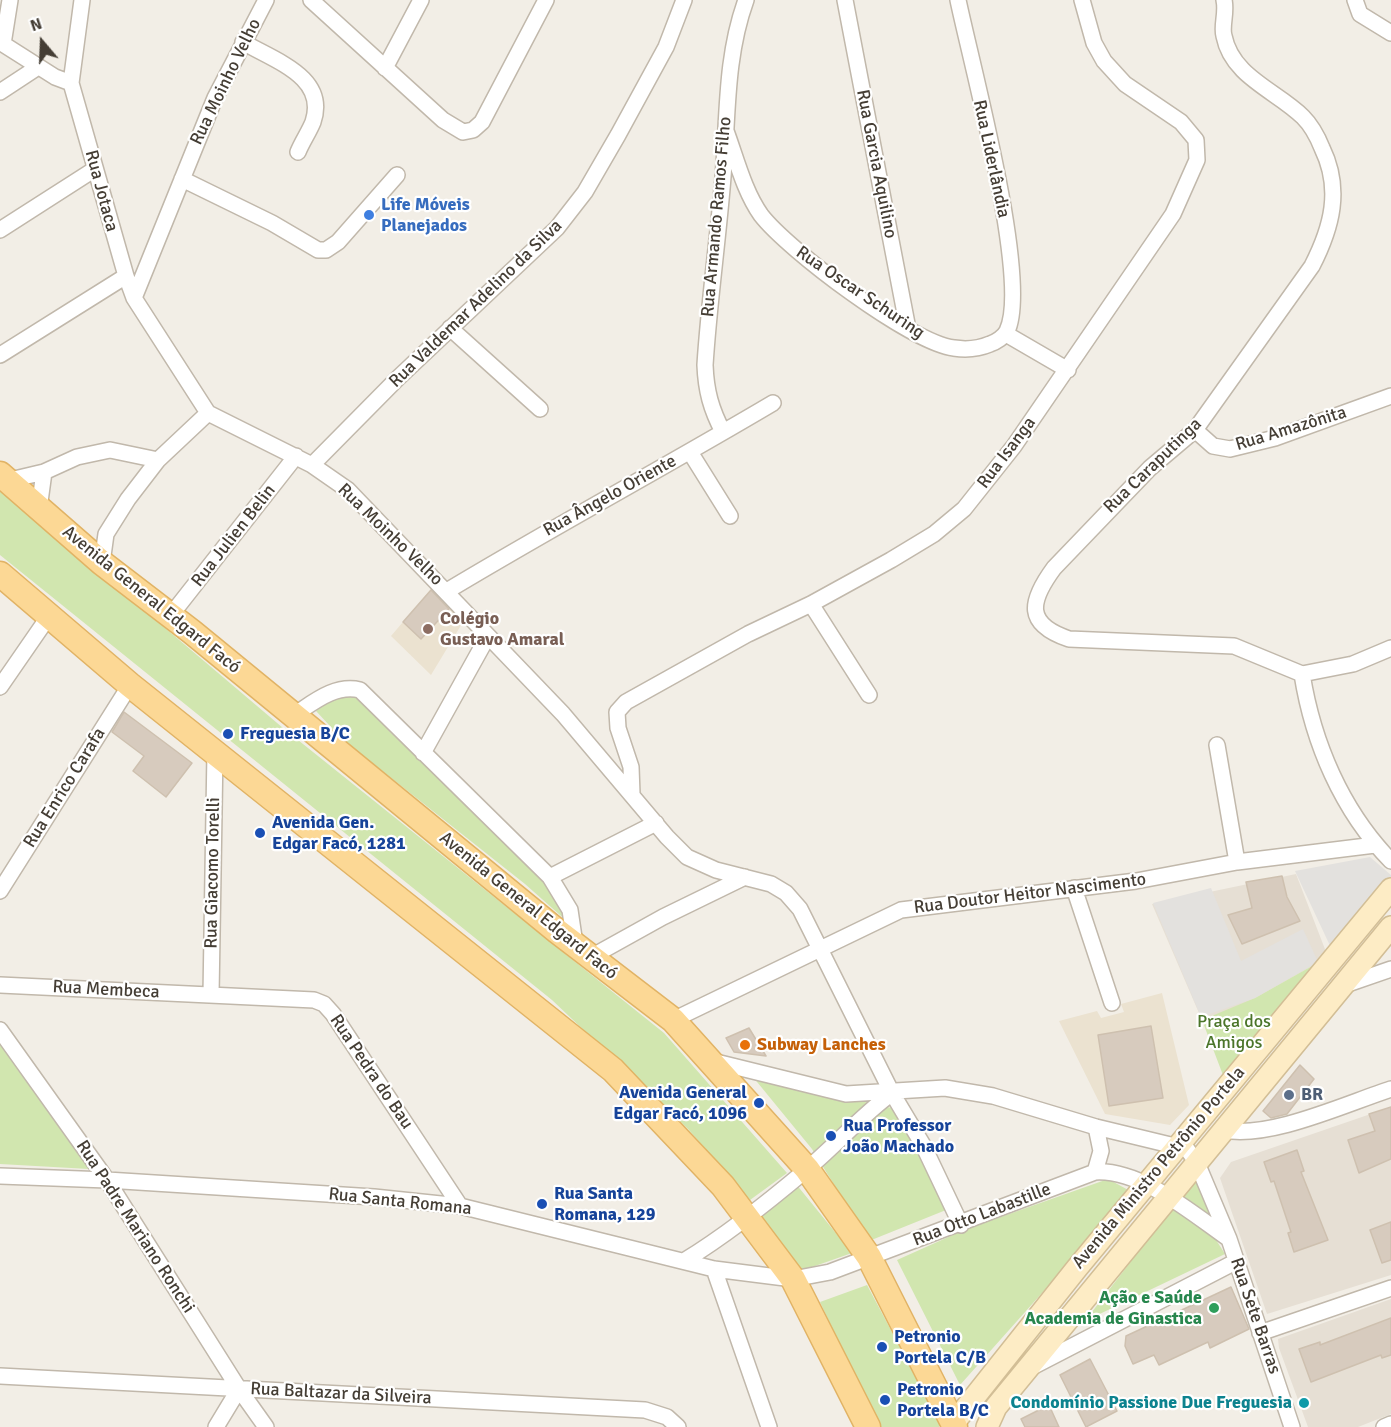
<!DOCTYPE html>
<html>
<head>
<meta charset="utf-8">
<style>
  body { margin:0 }
  #map { position:relative; width:1391px; height:1427px; overflow:hidden; background:#f2eee6; font-family:Signika,sans-serif }
  canvas { display:block }
  .north { position:absolute; left:12px; top:12px; width:60px; height:60px; -webkit-text-stroke:4px #fff; paint-order:stroke; rotate:341deg; font-size:16px; font-weight:700; line-height:24px; text-align:center; color:#453e35 }
  .north::after { content:''; display:block; margin:auto; width:21px; height:27px; background:#453e35; clip-path:polygon(50% 0,100% 100%,50% 72%,0 100%) }
</style>
</head>
<body>
<div id="map">
<canvas width="1391" height="1427"></canvas>
<div class="north">N</div>
</div>
<script>
const c = document.querySelector('canvas').getContext('2d');
c.lineJoin = 'round';
function fillPath(path, color) {
  c.fillStyle = color;
  c.fill(path, 'evenodd');
}
function stroke(path, color, width, dash) {
  c.strokeStyle = color;
  c.lineWidth = width;
  c.lineCap = dash ? 'butt' : 'round';
  c.setLineDash(dash || []);
  c.stroke(path);
}
function label(font, color, halo, rows, align = 'center') {
  c.font = font + ' Signika,sans-serif';
  c.lineWidth = 4.5;
  c.setLineDash([]);
  c.textBaseline = 'middle';
  c.strokeStyle = halo;
  c.fillStyle = color;
  for (const [text, x, y, turn = 0] of rows) {
    c.save();
    c.translate(x, y);
    c.rotate((+turn || 0) * Math.PI / 180);
    c.textAlign = isNaN(turn) ? turn : align;
    if (halo) c.strokeText(text, 0, 0);
    c.fillText(text, 0, 0);
    c.restore();
  }
}
const residential = new Path2D(`
  M1296,874L1328,957L1247,1003L1202,1020L1152,904Z
  M1391,1107V1275L1267,1314L1220,1178L1231,1162Z
  M1391,1299V1414L1358,1427H1308L1279,1348L1278,1339Z`);
const education = new Path2D(`
  M432,588L463,622L431,675L391,636Z
  M1162,993L1189,1105L1170,1125L1105,1114L1059,1021L1097,1011L1101,1018L1124,1012L1121,1004Z`);
const green = new Path2D(`
  M0,488L283,728L664,1033L787,1173L750,1200L688,1129L552,1000L0,555Z
  M350,689L368,705L390,732L545,878L569,923L525,884L342,739L316,711L335,695Z
  M1328,957L1226,1083L1202,1020L1255,998Z
  M0,1039L89,1169L0,1164Z
  M753,1077L901,1110L946,1210L869,1241L812,1149Z
  M1197,1175L1218,1225L1176,1195Z
  M1108,1179L1132,1192L960,1385L897,1260L964,1230Z
  M796,1184L852,1253L798,1272L756,1214Z
  M1172,1208L1211,1232L1225,1254L1085,1321Z
  M867,1285L941,1424L939,1427H878L820,1302Z`);
const parking = new Path2D(`
  M1370,857L1391,875V879L1332,950L1295,871Z
  M1211,888L1241,961L1303,929L1318,962L1255,998L1201,1017L1153,903Z`);
const building = new Path2D(`
  M431,590L449,609L421,639L403,622Z
  M124,712L192,763L166,797L133,771L144,756L112,732Z
  M1282,876L1287,897L1300,921L1242,944L1228,915L1252,908L1246,882Z
  M1151,1026L1163,1098L1109,1106L1098,1035Z
  M749,1028L766,1056L734,1052L726,1038Z
  M1300,1065L1314,1079L1287,1114L1271,1118L1263,1111Z
  M1391,1107V1159L1359,1173L1348,1140L1375,1131L1369,1114Z
  M1297,1150L1304,1171L1301,1172L1328,1240L1294,1252L1288,1233L1291,1232L1274,1181L1271,1182L1264,1162Z
  M1391,1222V1260L1382,1263L1370,1230Z
  M1231,1287L1249,1329L1210,1348L1208,1342L1159,1365L1154,1355L1133,1364L1125,1346L1126,1336Z
  M1391,1318V1355L1382,1358L1381,1355L1311,1382L1299,1349L1320,1342V1345Z
  M1090,1359L1117,1411L1086,1427L1060,1375Z
  M1049,1405L1059,1427H1025L1021,1419Z`);
const minor = new Path2D(`
  M82,0L71,83L126,276L134,298L208,413L312,465L348,490L563,714L667,837L687,857L716,870L771,884L786,893L800,909L892,1093L923,1145L961,1225
  M311,0L443,120L463,132L473,130L482,122L546,0
  M845,0L908,329
  M1224,0C1227,13 1221,26 1224,36C1232,77 1277,91 1303,117C1311,125 1318,138 1322,148C1342,189 1332,227 1312,266L1195,430L1150,468L1054,568C1029,602 1025,624 1069,639L1234,646L1302,674L1353,664L1391,648
  M1355,0L1360,14L1391,33
  M0,42L55,77L71,83
  M243,42C275,61 328,77 313,122C309,132 302,142 298,152
  M3,44L10,0
  M385,68L421,0
  M0,92L38,67
  M726,131C736,158 744,191 761,215C788,250 911,343 954,348C967,350 978,349 990,344C996,342 1004,337 1007,331C1031,282 971,63 958,0
  M182,179L272,223L318,250H326L338,242L397,175
  M0,230L95,169
  M134,298L215,98L266,0
  M450,328L540,409
  M1006,334L1068,370
  M0,355L126,276
  M1195,430L1213,446L1230,449L1275,438L1391,396
  M723,432C711,409 706,391 705,365C709,302 718,240 723,177C728,117 725,58 746,0
  M690,452L730,516
  M312,465L398,378L557,228L585,192L618,135L666,47L684,0
  M6,481L44,472L77,457L110,450L158,460
  M39,509L44,472
  M102,563L106,534L128,499L158,460L208,413
  M447,591C555,526 665,467 773,403
  M811,604L869,695
  M171,615L296,456
  M1302,674C1313,743 1342,811 1391,861
  M0,687L49,616
  M294,715C314,702 335,684 360,690L550,877L656,823
  M1217,745L1237,862
  M423,753L488,636
  M632,794L631,767L618,728L617,712L626,702L748,634L811,604L891,560L934,534L964,509L1014,446L1173,214L1197,160L1196,140L1181,122L1125,84L1104,61L1094,43L1082,0
  M550,877L570,910L575,944
  M1074,888L1112,1003
  M0,891L130,685
  M591,957L663,917L745,877
  M0,985L314,1000L324,1004L333,1014L460,1206
  M1342,986L1391,969
  M211,995L215,751
  M673,1020L901,910L1136,881L1237,862L1375,845
  M0,1030L107,1180L239,1389L266,1427
  M712,1061L846,1094L945,1088L993,1096L1096,1127L1187,1149L1197,1163L1229,1239L1292,1427
  M1224,1130C1270,1139 1345,1104 1391,1089
  M1095,1172L1101,1151L1096,1127
  M0,1176L107,1180L374,1197L460,1206L714,1269L793,1279L830,1272L1095,1172C1141,1169 1193,1214 1229,1239
  M684,1261C728,1234 767,1203 806,1170C836,1145 861,1116 892,1093
  M714,1269L769,1427
  M1260,1333L1391,1288
  M1034,1366L1237,1261
  M0,1376L645,1410L667,1417L678,1427
  M216,1427L239,1389
  M1384,1427L1391,1424`);
const secondary = new Path2D(`
  M953,1424L1077,1268L1391,889
  M987,1427L996,1407L1391,927`);
const primary = new Path2D(`
  M0,474L102,563L192,632L557,931L673,1020L807,1169L869,1257L955,1427
  M0,574L130,685L613,1070L723,1186L793,1279L868,1427`);
const markers = [
  [369,215,6,"#3f7fe0"],
  [428,629,6,"#8d6e63"],
  [228,734,6,"#1a4fb4"],
  [260,833,6,"#1a4fb4"],
  [745,1045,6,"#e8710a"],
  [1289,1095,6,"#5c6f8a"],
  [759,1103,6,"#1a4fb4"],
  [831,1136,6,"#1a4fb4"],
  [542,1204,6,"#1a4fb4"],
  [1214,1308,6,"#2e9e5b"],
  [882,1347,6,"#1a4fb4"],
  [885,1400,6,"#1a4fb4"],
  [1304,1403,6,"#0f9aa8"]
];
const streetNames = [
  ["Rua Moinho Velho",226,82,-64],
  ["Rua Liderlândia",991,159,78],
  ["Rua Garcia Aquilino",876,164,79],
  ["Rua Jotaca",101,191,75],
  ["Rua Armando Ramos Filho",717,217,-85],
  ["Rua Oscar Schuring",860,293,34],
  ["Rua Valdemar Adelino da Silva",476,304,-44],
  ["Rua Amazônita",1291,429,-17],
  ["Rua Isanga",1007,453,-53],
  ["Rua Caraputinga",1153,466,-44],
  ["Rua Ângelo Oriente",610,496,-29],
  ["Rua Moinho Velho",390,535,44],
  ["Rua Julien Belin",234,536,-52],
  ["Avenida General Edgard Facó",151,600,39],
  ["Rua Enrico Carafa",65,788,-58],
  ["Rua Giacomo Torelli",213,873,-89],
  ["Rua Doutor Heitor Nascimento",1030,894,-7],
  ["Avenida General Edgard Facó",528,906,39],
  ["Rua Membeca",106,990,3],
  ["Rua Pedra do Bau",371,1072,56],
  ["Avenida Ministro Petrônio Portela",1159,1168,-50],
  ["Rua Santa Romana",400,1202,6],
  ["Rua Otto Labastille",982,1215,-21],
  ["Rua Padre Mariano Ronchi",135,1227,57],
  ["Rua Sete Barras",1255,1316,71],
  ["Rua Baltazar da Silveira",341,1394,3]
];
const shopNames = [
  ["Life Móveis",381,205],
  ["Planejados",381,226]
];
const educationNames = [
  ["Colégio",440,619],
  ["Gustavo Amaral",440,640]
];
const transitNames = [
  ["Freguesia B/C",240,734],
  ["Avenida Gen.",272,823],
  ["Edgar Facó, 1281",272,844],
  ["Avenida General",747,1093,"right"],
  ["Edgar Facó, 1096",747,1114,"right"],
  ["Rua Professor",843,1126],
  ["João Machado",843,1147],
  ["Rua Santa",554,1194],
  ["Romana, 129",554,1215],
  ["Petronio",894,1337],
  ["Portela C/B",894,1358],
  ["Petronio",897,1390],
  ["Portela B/C",897,1411]
];
const parkNames = [
  ["Praça dos",1234,1022],
  ["Amigos",1234,1043]
];
const foodNames = [
  ["Subway Lanches",757,1045]
];
const serviceNames = [
  ["BR",1301,1095]
];
const leisureNames = [
  ["Ação e Saúde",1202,1298],
  ["Academia de Ginastica",1202,1319]
];
const cultureNames = [
  ["Condomínio Passione Due Freguesia",1292,1403]
];
fillPath(residential, '#e6dfd4');
fillPath(education, '#ebe2d0');
fillPath(green, '#d1e6af');
fillPath(parking, '#e3e1de');
fillPath(building, '#d7cbbe');
stroke(building, '#cec0af', 1.5);
stroke(minor, '#c1b8ab', 18);
stroke(secondary, '#d2be96', 24);
stroke(primary, '#e1b365', 27);
stroke(minor, '#fff', 15);
stroke(secondary, '#fdecc5', 21);
stroke(primary, '#fcd895', 24);
for (const [x, y, r, color] of markers) {
  const dot = new Path2D();
  dot.arc(x, y, r, 0, 2 * Math.PI);
  c.fillStyle = color;
  c.fill(dot);
  stroke(dot, '#fff', 2);
}
label('18px', '#453e35', '#fff', streetNames);
label('bold 18px', '#366cbe', '#fff', shopNames, 'left');
label('bold 18px', '#785e54', '#fff', educationNames, 'left');
label('bold 18px', '#164399', '#fff', transitNames, 'left');
label('18px', '#4b752a', '#fff', parkNames);
label('bold 18px', '#c56008', '#fff', foodNames, 'left');
label('bold 18px', '#4e5e75', '#fff', serviceNames, 'left');
label('bold 18px', '#27864d', '#fff', leisureNames, 'right');
label('bold 18px', '#0d838f', '#fff', cultureNames, 'right');
</script>
</body>
</html>
